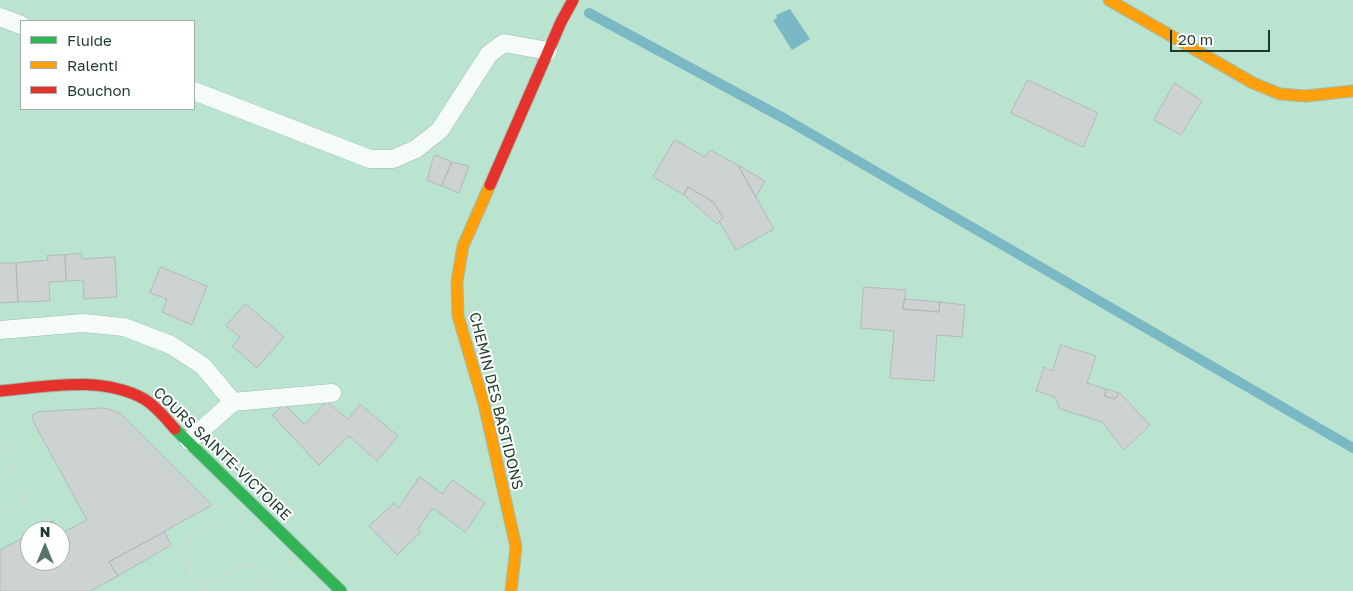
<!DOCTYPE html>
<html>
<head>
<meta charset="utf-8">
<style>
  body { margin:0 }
  #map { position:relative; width:1353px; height:591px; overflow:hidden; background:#bbe4d0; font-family:"Golos Text",sans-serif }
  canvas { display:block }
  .legend { position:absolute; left:20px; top:20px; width:175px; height:90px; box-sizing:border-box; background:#fff; border:1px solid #a4b0ab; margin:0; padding:6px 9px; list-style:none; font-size:15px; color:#1c3a2d }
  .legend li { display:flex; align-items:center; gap:10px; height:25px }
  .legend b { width:25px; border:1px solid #a4b0ab }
  .north { position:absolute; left:20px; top:521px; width:50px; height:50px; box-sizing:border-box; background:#fff; border:1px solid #a4b0ab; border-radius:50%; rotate:0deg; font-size:14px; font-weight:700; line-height:20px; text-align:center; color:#1c3a2d }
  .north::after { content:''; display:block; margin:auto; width:18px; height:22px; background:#547666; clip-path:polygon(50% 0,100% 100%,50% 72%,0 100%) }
  .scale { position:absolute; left:1170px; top:30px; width:100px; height:22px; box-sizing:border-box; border:2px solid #1c3a2d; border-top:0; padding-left:6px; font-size:15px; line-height:18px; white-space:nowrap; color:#1c3a2d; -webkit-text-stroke:4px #fff; paint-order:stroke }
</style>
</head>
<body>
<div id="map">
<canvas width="1353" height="591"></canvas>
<ul class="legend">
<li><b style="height:6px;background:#30b455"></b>Fluide</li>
<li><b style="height:6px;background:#ff9f0a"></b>Ralenti</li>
<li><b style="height:6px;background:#e5322d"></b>Bouchon</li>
</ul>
<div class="north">N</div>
<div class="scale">20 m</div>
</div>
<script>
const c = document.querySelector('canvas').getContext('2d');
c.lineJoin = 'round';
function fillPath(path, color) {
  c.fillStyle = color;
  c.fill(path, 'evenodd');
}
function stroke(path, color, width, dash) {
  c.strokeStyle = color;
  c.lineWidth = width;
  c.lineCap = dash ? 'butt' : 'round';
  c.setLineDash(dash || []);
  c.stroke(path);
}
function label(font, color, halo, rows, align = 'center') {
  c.font = font + ' "Golos Text",sans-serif';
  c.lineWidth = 4;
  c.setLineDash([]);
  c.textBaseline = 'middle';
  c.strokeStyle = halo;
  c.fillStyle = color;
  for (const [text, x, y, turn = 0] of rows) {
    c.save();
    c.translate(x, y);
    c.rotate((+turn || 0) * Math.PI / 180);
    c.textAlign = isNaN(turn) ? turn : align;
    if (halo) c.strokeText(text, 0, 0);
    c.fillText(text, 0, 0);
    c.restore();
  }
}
const water = new Path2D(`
  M790,9L810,39L792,50L773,20L777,18L776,15Z`);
const stream = new Path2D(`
  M589,13L787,120L1353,448`);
const building = new Path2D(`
  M1028,80L1098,113L1083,147L1011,113Z
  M1175,83L1202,101L1181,135L1154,120Z
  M675,140L705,157L710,150L738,165L774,229L736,250L719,221L723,217L712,201L688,187L684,195L653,177Z
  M436,155L452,162L442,186L427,180L433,158Z
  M452,162L469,166L459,193L442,186Z
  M738,165L765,181L756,197Z
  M688,187L712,201L723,217L717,224L684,195Z
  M82,254V259L115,257L117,297L84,299L83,280L66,281L65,255Z
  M65,255L66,281L49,282L50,301L18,302L16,263L48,260L47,256Z
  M0,263H16L18,302L0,303Z
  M161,267L207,286L192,325L162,312L167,299L150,293Z
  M864,287L906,290L903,309L939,312L940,302L965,305L962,337L937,335L934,381L890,378L894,331L861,328Z
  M905,299L940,302L939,312L903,309Z
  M246,304L284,337L257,368L232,346L240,337L226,326Z
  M1061,345L1096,356L1087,383L1106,389L1105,396L1115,399L1119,393L1121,394L1150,425L1124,450L1102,422L1060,409L1055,397L1036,391L1044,367L1052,371Z
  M1106,389L1119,393L1115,399L1105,396Z
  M327,402L348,419L360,404L398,436L377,461L349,436L319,465L272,415L284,404L304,424Z
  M105,408L121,414L212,505L109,562L118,576L90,591H0V550L30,534V561H60V534L87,520L33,421V415L37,412Z
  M420,477L442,494L452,480L485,503L465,532L433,508L418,529L421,532L397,555L369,526L394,503L398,508Z
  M53,521L58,531H35Z
  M165,532L171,545L118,576L109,562Z`);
const path = new Path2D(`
  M0,436C12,457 14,481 24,502L0,514
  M201,589L244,566L252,565L260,569L262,577L261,591
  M202,591C176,543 178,548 221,516`);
const lane = new Path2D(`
  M0,17L21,25
  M194,91L370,159H393L416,149L440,130L489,54L504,43L548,51
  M0,330L83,323L124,327L171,345L203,366L233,402L189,441
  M233,402L332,393`);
const fast = new Path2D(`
  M175,429L341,591`);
const slow = new Path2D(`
  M1109,0L1253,83L1280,94L1306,96L1353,91
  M490,185L463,246L457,281L458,316L484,404L516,547L511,591`);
const jam = new Path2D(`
  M490,185L561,22L573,0
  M0,391C46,387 101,375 144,399C156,406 166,419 175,429`);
const streetNames = [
  ["CHEMIN DES BASTIDONS",496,401,76],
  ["COURS SAINTE-VICTOIRE",222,454,44]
];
fillPath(water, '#79b8c4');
stroke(stream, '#79b8c4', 10);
fillPath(building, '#cdd3d2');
stroke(building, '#b2b9b7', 1);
stroke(lane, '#9dbeae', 19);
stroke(fast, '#9dbeae', 13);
stroke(slow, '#9dbeae', 13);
stroke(jam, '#9dbeae', 13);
stroke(path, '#cfdcd6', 3, [2.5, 2.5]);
stroke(lane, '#f5fbf8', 18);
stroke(fast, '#30b455', 11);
stroke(slow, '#ff9f0a', 11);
stroke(jam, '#e5322d', 11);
label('15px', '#1c3a2d', '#fff', streetNames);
</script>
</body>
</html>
